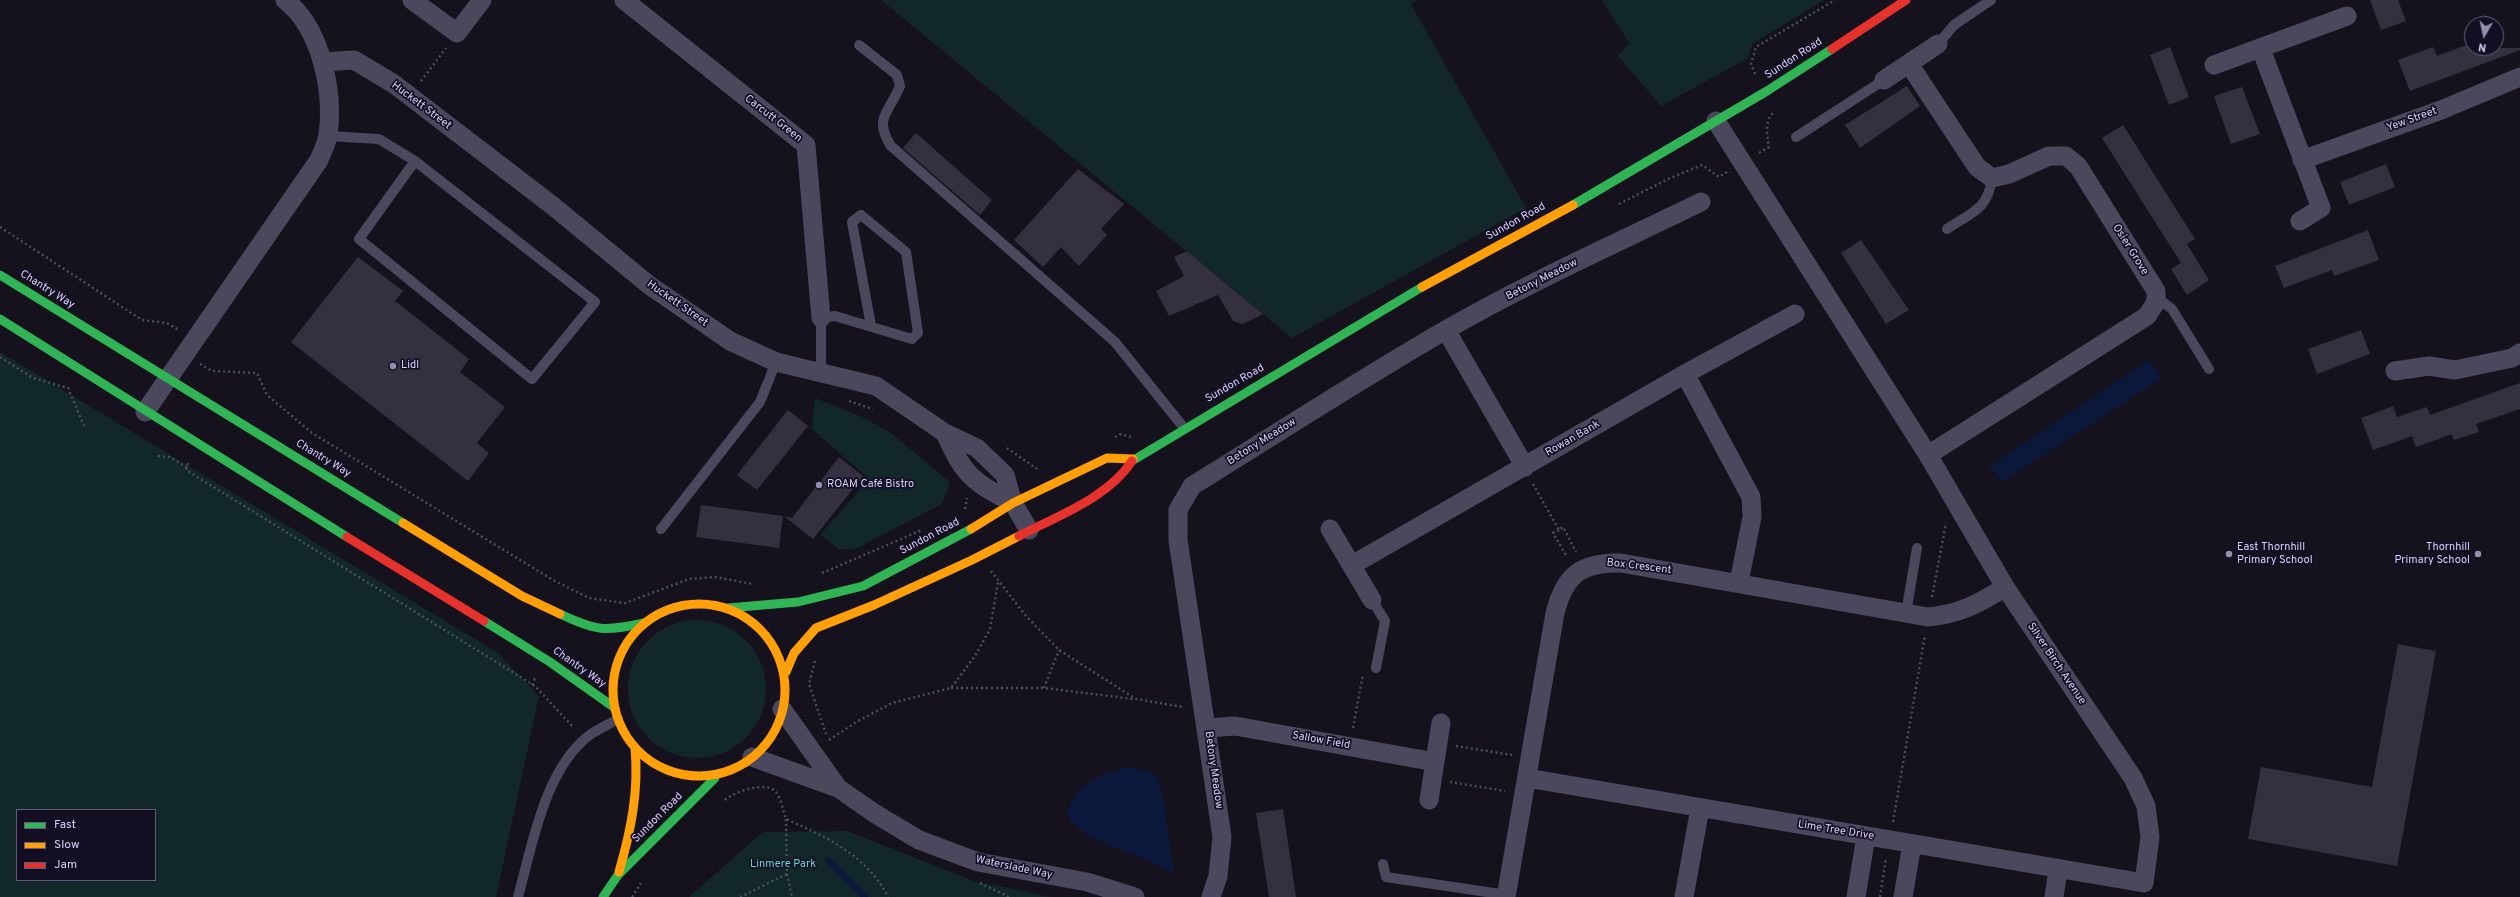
<!DOCTYPE html>
<html>
<head>
<meta charset="utf-8">
<style>
  body { margin:0 }
  #map { position:relative; width:2520px; height:897px; overflow:hidden; background:#16121d; font-family:Overpass,sans-serif }
  canvas { display:block }
  .legend { position:absolute; left:16px; top:809px; width:140px; height:72px; box-sizing:border-box; background:#140e22; border:1px solid #635c7a; margin:0; padding:5px 7px; list-style:none; font-size:12px; color:#dad0fe }
  .legend li { display:flex; align-items:center; gap:8px; height:20px }
  .legend b { width:20px; border:1px solid #635c7a }
  .north { position:absolute; left:2464px; top:16px; width:40px; height:40px; box-sizing:border-box; background:#140e22; border:1px solid #635c7a; border-radius:50%; rotate:189deg; font-size:11px; font-weight:700; line-height:16px; text-align:center; color:#dad0fe }
  .north::after { content:''; display:block; margin:auto; width:14px; height:18px; background:#958eaf; clip-path:polygon(50% 0,100% 100%,50% 72%,0 100%) }
</style>
</head>
<body>
<div id="map">
<canvas width="2520" height="897"></canvas>
<ul class="legend">
<li><b style="height:5px;background:#30b455"></b>Fast</li>
<li><b style="height:5px;background:#ff9f0a"></b>Slow</li>
<li><b style="height:5px;background:#e5322d"></b>Jam</li>
</ul>
<div class="north">N</div>
</div>
<script>
const c = document.querySelector('canvas').getContext('2d');
c.lineJoin = 'round';
function fillPath(path, color) {
  c.fillStyle = color;
  c.fill(path, 'evenodd');
}
function stroke(path, color, width, dash) {
  c.strokeStyle = color;
  c.lineWidth = width;
  c.lineCap = dash ? 'butt' : 'round';
  c.setLineDash(dash || []);
  c.stroke(path);
}
function label(font, color, halo, rows, align = 'center') {
  c.font = font + ' Overpass,sans-serif';
  c.lineWidth = 3.5;
  c.setLineDash([]);
  c.textBaseline = 'middle';
  c.strokeStyle = halo;
  c.fillStyle = color;
  for (const [text, x, y, turn = 0] of rows) {
    c.save();
    c.translate(x, y);
    c.rotate((+turn || 0) * Math.PI / 180);
    c.textAlign = isNaN(turn) ? turn : align;
    if (halo) c.strokeText(text, 0, 0);
    c.fillText(text, 0, 0);
    c.restore();
  }
}
const green = new Path2D(`
  M881,0H1418L1411,4L1526,208L1292,338Z
  M1602,0H1824L1752,44L1748,58L1661,106L1618,56L1629,43Z
  M0,352L498,653L539,696L496,897H0ZM17,810H155V880H17Z
  M815,398L865,418L892,434L950,482L942,504L855,549L840,550L820,535L869,479L812,429Z
  M628 689a69 69 0 1 1 138 0a69 69 0 1 1-138 0Z
  M847,831L974,881L1051,897H689L763,832Z`);
const water = new Path2D(`
  M2149,360L2162,378L2002,482L1990,466Z
  M1130,767L1156,774C1169,804 1165,838 1175,870L1171,873C1140,851 1087,847 1067,815C1075,782 1100,774 1130,767Z`);
const stream = new Path2D(`
  M829,861L865,897`);
const building = new Path2D(`
  M2370,0H2398L2406,21L2381,30Z
  M2472,43V48H2520V50L2410,91L2398,60L2433,47L2437,56Z
  M2170,47L2189,97L2169,105L2150,55Z
  M1907,86L1920,106L1860,148L1845,125Z
  M2242,87L2260,134L2231,144L2214,96Z
  M2123,125L2195,239L2187,244L2209,280L2187,295L2171,269L2181,263L2102,138Z
  M916,133L992,200L980,215L903,148Z
  M2386,164L2395,187L2349,205L2340,182Z
  M1078,169L1124,204L1101,229L1107,235L1079,266L1061,247L1043,267L1014,240Z
  M2368,230L2379,260L2334,276L2332,270L2284,288L2275,266Z
  M1861,240L1909,310L1886,324L1841,253Z
  M1187,251L1232,289L1263,314L1243,324L1238,323L1233,321L1218,295L1169,316L1156,291L1184,276L1174,257Z
  M358,257L403,291L395,301L469,359L460,372L505,407L477,443L489,453L468,481L291,342Z
  M2361,330L2370,354L2317,374L2308,349Z
  M2520,383V409L2476,424L2479,432L2454,440L2452,434L2416,447L2412,436L2373,450L2361,418L2393,406L2397,417L2427,407L2430,415Z
  M788,410L808,426L757,490L737,475Z
  M839,457L863,476L813,539L784,516L792,518Z
  M701,505L783,516L779,548L696,537Z
  M2398,644L2436,651L2397,866L2248,839L2261,767L2372,787Z
  M1283,809L1296,897H1269L1256,813Z`);
const path = new Path2D(`
  M1755,74L1751,64L1756,47L1835,0
  M421,81L446,48
  M1759,153L1769,147C1767,135 1764,121 1774,112
  M1619,204L1668,179L1702,165L1719,177L1727,172
  M0,227L142,320L167,323L179,330
  M0,357L33,378L68,388L84,426
  M200,364L212,371L257,373L267,395L312,433L553,580L589,598L625,603L689,579L715,577L753,584
  M849,401L873,409
  M1115,437L1121,434L1131,437
  M1007,448L1037,469
  M158,456L169,457L187,467
  M188,463L186,470L535,686L574,728
  M1533,484L1559,530L1563,527L1576,552
  M965,509L967,498
  M1559,530L1553,533L1567,557
  M991,571L1026,616L1059,650L1136,699L1183,707
  M822,573L922,530
  M1932,597L1946,523
  M815,661L809,684L826,734
  M532,685L536,676
  M951,688H1044L1133,699
  M1044,688L1059,650
  M1353,728L1363,674
  M829,740L858,721L892,703L951,688L975,656L990,629L998,582
  M1456,746L1512,755
  M1450,782L1505,791
  M725,800C734,792 766,780 776,792C781,798 783,811 786,819C826,837 867,855 888,897
  M786,819L787,874L792,897
  M1893,822L1925,635
  M980,883L1009,897
  M632,897L641,883
  M740,897L787,874
  M1880,897L1886,858`);
const lane = new Path2D(`
  M1938,44L1954,25L1991,0
  M859,45L897,75L900,86C889,113 873,118 891,146L1115,342L1184,428
  M328,136L379,139L415,161L595,302L532,379L359,239L415,161
  M1796,137L1884,80
  M1947,229C1972,212 1988,210 1992,178
  M2156,302L2164,303L2172,309L2209,369
  M821,373V318L835,316L912,339L918,333L906,252L861,215L852,222L871,326
  M661,529L760,402L776,362
  M1372,600L1385,621L1376,668
  M1906,613L1917,548
  M1383,864L1386,877L1507,895
  M518,897C532,846 545,767 591,734C599,729 609,724 618,719`);
const street = new Path2D(`
  M412,0L457,33L482,0
  M624,0L806,145L821,318
  M2261,49L2321,208L2300,221
  M323,62L354,60L394,84L553,206L649,285L730,341L776,362L876,386L945,433L977,448L1005,475L1013,503L1029,530
  M1909,64L1977,167L1992,178L2009,174L2049,156H2066L2078,166L2156,291V302L2147,316L1928,455
  M2214,65L2347,16
  M1884,80L1938,44
  M2302,160L2441,110L2520,77
  M1446,330L1525,467
  M2395,371L2429,366L2455,370L2512,358L2520,353
  M1685,374L1751,497L1752,517L1739,582
  M145,412L319,160C322,152 327,143 328,135C334,91 321,28 285,0
  M945,433C964,476 972,481 1013,503
  M1330,529L1372,600
  M1352,565L1685,374L1795,314
  M782,709L838,788
  M1207,728L1235,726L1435,762
  M752,757L838,788L874,813L919,840L978,862L1087,882L1135,897
  M1527,778L2144,883L2150,837L2146,806L2133,778L2005,587L1928,455L1716,121
  M1429,800L1441,723
  M1211,897L1218,876L1222,837L1178,540V510L1192,486C1276,434 1359,380 1444,331C1527,283 1615,244 1701,202
  M1506,897L1555,613C1565,574 1582,562 1621,563L1928,617C1959,614 1979,604 2005,587
  M1684,897L1700,808
  M1856,897L1866,836
  M1903,897L1912,844
  M2054,897L2058,870`);
const fast = new Path2D(`
  M1573,205L1767,91L1832,49
  M0,275L403,523
  M0,319L347,537
  M1132,461L1422,287
  M728,608L798,602L863,586L971,529
  M560,614C597,631 604,632 644,623
  M484,621L550,662L615,708
  M603,897L618,875L715,778`);
const slow = new Path2D(`
  M1422,287L1573,205
  M403,523L522,596L560,614
  M971,529L1013,503L1107,458L1133,459
  M613 690a86 86 0 1 1 172 0a86 86 0 1 1-172 0Z
  M786,672L794,653L816,628L874,605L972,560L1019,536
  M619,872C631,830 639,791 635,748`);
const jam = new Path2D(`
  M1832,49L1906,0
  M1019,536C1057,516 1108,498 1132,461
  M347,537L484,621`);
const markers = [
  [393,366,4,"#958eaf"],
  [819,485,4,"#958eaf"],
  [2229,554,4,"#958eaf"],
  [2478,554,4,"#958eaf"]
];
const streetNames = [
  ["Sundon Road",1794,59,-33],
  ["Huckett Street",421,106,37],
  ["Carcutt Green",773,119,38],
  ["Yew Street",2412,120,-20],
  ["Sundon Road",1516,222,-29],
  ["Osier Grove",2130,250,58],
  ["Betony Meadow",1542,280,-27],
  ["Chantry Way",47,290,32],
  ["Huckett Street",677,304,35],
  ["Sundon Road",1235,384,-30],
  ["Rowan Bank",1573,439,-30],
  ["Betony Meadow",1262,442,-32],
  ["Chantry Way",323,459,31],
  ["Sundon Road",930,537,-28],
  ["Box Crescent",1639,567,7],
  ["Silver Birch Avenue",2056,664,56],
  ["Chantry Way",579,668,35],
  ["Sallow Field",1321,741,10],
  ["Betony Meadow",1213,770,82],
  ["Sundon Road",658,818,-45],
  ["Lime Tree Drive",1836,831,9],
  ["Waterslade Way",1014,868,12]
];
const poiNames = [
  ["Lidl",401,366],
  ["ROAM Café Bistro",827,485],
  ["East Thornhill",2237,548],
  ["Primary School",2237,561],
  ["Thornhill",2470,548,"right"],
  ["Primary School",2470,561,"right"]
];
const parkNames = [
  ["Linmere Park",783,865]
];
fillPath(green, '#12272a');
fillPath(water, '#0c173c');
stroke(stream, '#0c173c', 6);
fillPath(building, '#343040');
stroke(path, '#46505e', 2.5, [2, 3]);
stroke(lane, '#4b485e', 10);
stroke(street, '#4b485e', 19);
stroke(fast, '#30b455', 9);
stroke(slow, '#ff9f0a', 9);
stroke(jam, '#e5322d', 9);
for (const [x, y, r, color] of markers) {
  const dot = new Path2D();
  dot.arc(x, y, r, 0, 2 * Math.PI);
  c.fillStyle = color;
  c.fill(dot);
  stroke(dot, '#140e22', 1.5);
}
label('11px', '#dad0fe', '#140e22', streetNames);
label('11px', '#dad0fe', '#140e22', poiNames, 'left');
label('11px', '#5edcc9', '#140e22', parkNames);
</script>
</body>
</html>
